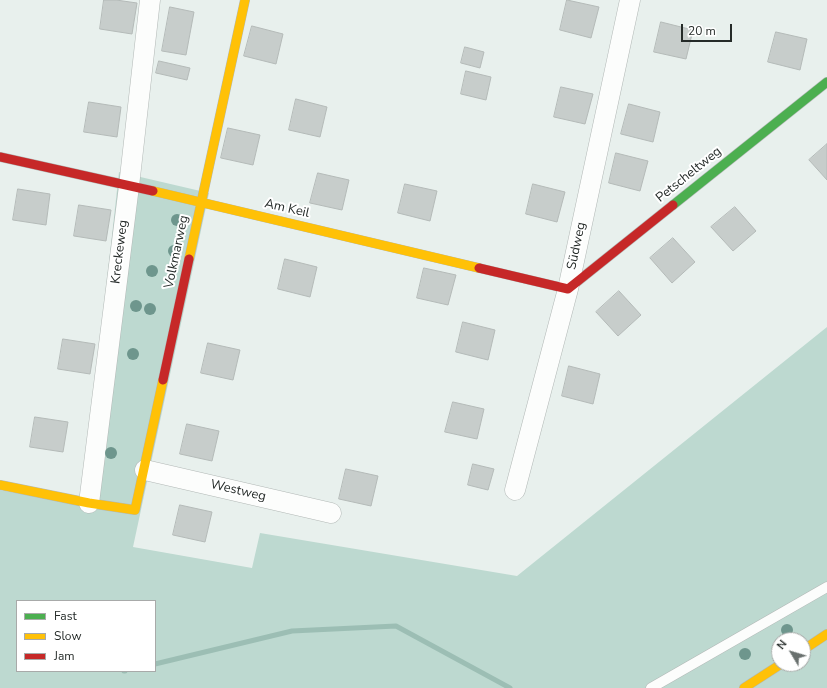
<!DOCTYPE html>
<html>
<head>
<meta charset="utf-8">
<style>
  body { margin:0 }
  #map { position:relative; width:827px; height:688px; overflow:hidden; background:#e8f0ed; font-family:"Nunito Sans",sans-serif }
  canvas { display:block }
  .legend { position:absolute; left:16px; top:600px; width:140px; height:72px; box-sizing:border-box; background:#fff; border:1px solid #a8aaa9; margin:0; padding:5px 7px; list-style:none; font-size:12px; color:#252b29 }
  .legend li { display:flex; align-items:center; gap:8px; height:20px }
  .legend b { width:20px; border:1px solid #a8aaa9 }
  .north { position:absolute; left:771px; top:632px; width:40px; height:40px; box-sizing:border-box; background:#fff; border:1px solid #a8aaa9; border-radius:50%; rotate:308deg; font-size:11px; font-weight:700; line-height:16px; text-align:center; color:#252b29 }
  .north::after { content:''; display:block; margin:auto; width:14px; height:18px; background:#69706e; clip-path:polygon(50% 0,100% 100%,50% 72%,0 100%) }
  .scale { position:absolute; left:681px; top:24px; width:51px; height:18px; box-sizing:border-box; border:2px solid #252b29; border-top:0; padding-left:5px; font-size:12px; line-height:14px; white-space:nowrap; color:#252b29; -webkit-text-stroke:3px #fff; paint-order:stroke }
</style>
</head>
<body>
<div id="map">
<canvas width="827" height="688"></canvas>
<ul class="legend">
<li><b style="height:5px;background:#4caf50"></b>Fast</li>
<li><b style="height:5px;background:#ffc107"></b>Slow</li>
<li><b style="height:5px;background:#c62828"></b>Jam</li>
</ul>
<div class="north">N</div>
<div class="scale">20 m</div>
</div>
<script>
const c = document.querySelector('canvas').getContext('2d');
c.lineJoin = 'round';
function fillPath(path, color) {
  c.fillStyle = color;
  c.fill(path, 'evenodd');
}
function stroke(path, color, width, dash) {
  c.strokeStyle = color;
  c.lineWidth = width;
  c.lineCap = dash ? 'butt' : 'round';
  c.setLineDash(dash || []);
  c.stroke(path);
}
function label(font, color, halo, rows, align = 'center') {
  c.font = font + ' "Nunito Sans",sans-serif';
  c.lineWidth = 4;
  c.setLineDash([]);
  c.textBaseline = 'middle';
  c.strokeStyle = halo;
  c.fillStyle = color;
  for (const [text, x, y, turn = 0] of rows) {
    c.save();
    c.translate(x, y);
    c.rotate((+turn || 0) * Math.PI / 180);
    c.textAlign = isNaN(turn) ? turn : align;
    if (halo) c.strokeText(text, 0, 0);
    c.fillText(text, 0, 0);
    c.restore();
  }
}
const green = new Path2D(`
  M119,172L209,193L133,547L252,568L260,533L517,576L827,327V688H0V490L82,505ZM17,601H155V671H17ZM779,640H803V664H779Z`);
const stream = new Path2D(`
  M155,664L292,631L396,626L510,688
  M124,671H125`);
const building = new Path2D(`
  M104,0H116L137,3L132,34L100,29Z
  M567,0L599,7L591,38L560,30Z
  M170,7L194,12L186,55L162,51Z
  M661,22L693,30L686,59L654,52Z
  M252,26L283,34L276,64L244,56Z
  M776,32L807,39L800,70L768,62Z
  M465,47L484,52L480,68L461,63Z
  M159,61L190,68L187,80L156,73Z
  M466,71L491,77L486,100L461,94Z
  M561,87L593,94L585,124L554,117Z
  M296,99L327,107L320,137L289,130Z
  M89,102L121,107L117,137L84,132Z
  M629,104L660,112L653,142L621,134Z
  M228,128L260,135L253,165L221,158Z
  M827,144V180L809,160Z
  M616,153L648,161L640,191L609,183Z
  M318,173L349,180L342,210L310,203Z
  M405,184L437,191L430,221L398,213Z
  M533,184L565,192L557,222L526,214Z
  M18,189L50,194L46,225L13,220Z
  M79,205L111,210L106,241L74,236Z
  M735,207L756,231L733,251L711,227Z
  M673,238L695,262L672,283L650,258Z
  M285,259L317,267L310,297L278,289Z
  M424,268L456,275L448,305L417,298Z
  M619,291L641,315L618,336L596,312Z
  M463,322L495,330L488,360L456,352Z
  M63,339L95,344L90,374L58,369Z
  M208,343L240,350L233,380L201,373Z
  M569,366L600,374L593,404L562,396Z
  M453,402L484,409L477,439L445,432Z
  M35,417L68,422L63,452L30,447Z
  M187,424L219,431L212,461L180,454Z
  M473,464L494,469L488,490L468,485Z
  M346,469L378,476L371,506L339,499Z
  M180,505L212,512L205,542L173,535Z`);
const lane = new Path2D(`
  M651,688L827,587`);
const street = new Path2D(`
  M145,470L331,513
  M515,490L568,289L630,0
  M89,503L129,186L150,0`);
const fast = new Path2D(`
  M673,205L827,82`);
const slow = new Path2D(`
  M153,191L479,268
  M189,259L245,0
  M0,485L89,503L135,510L163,380
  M803,650L827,634
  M744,688L781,664`);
const jam = new Path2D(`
  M0,157L153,191
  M479,268L568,289L673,205
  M163,380L189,259`);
const trees = [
  [177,220],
  [174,251],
  [152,271],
  [136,306],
  [150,309],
  [133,354],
  [111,453],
  [787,630],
  [745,654]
];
const streetNames = [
  ["Petscheltweg",689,175,-39],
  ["Am Keil",287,209,13],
  ["Südweg",577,246,-78],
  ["Kreckeweg",120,252,-83],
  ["Volkmarweg",177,252,-78],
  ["Westweg",238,491,13]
];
fillPath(green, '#bdd9d0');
stroke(stream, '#9cbeb4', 5);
fillPath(building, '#c7cdcb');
stroke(building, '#b4bab8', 1);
stroke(lane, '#b2b8b6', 11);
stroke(street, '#b2b8b6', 21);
stroke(fast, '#b2b8b6', 10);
stroke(slow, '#b2b8b6', 10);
stroke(jam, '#b2b8b6', 10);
stroke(lane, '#fcfdfc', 10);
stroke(street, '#fcfdfc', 20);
stroke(fast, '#4caf50', 9);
stroke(slow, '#ffc107', 9);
stroke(jam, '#c62828', 9);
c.fillStyle = '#6e968d';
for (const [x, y] of trees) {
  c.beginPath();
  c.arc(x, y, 6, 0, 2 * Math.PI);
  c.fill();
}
label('13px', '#252b29', '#fff', streetNames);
</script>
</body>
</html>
